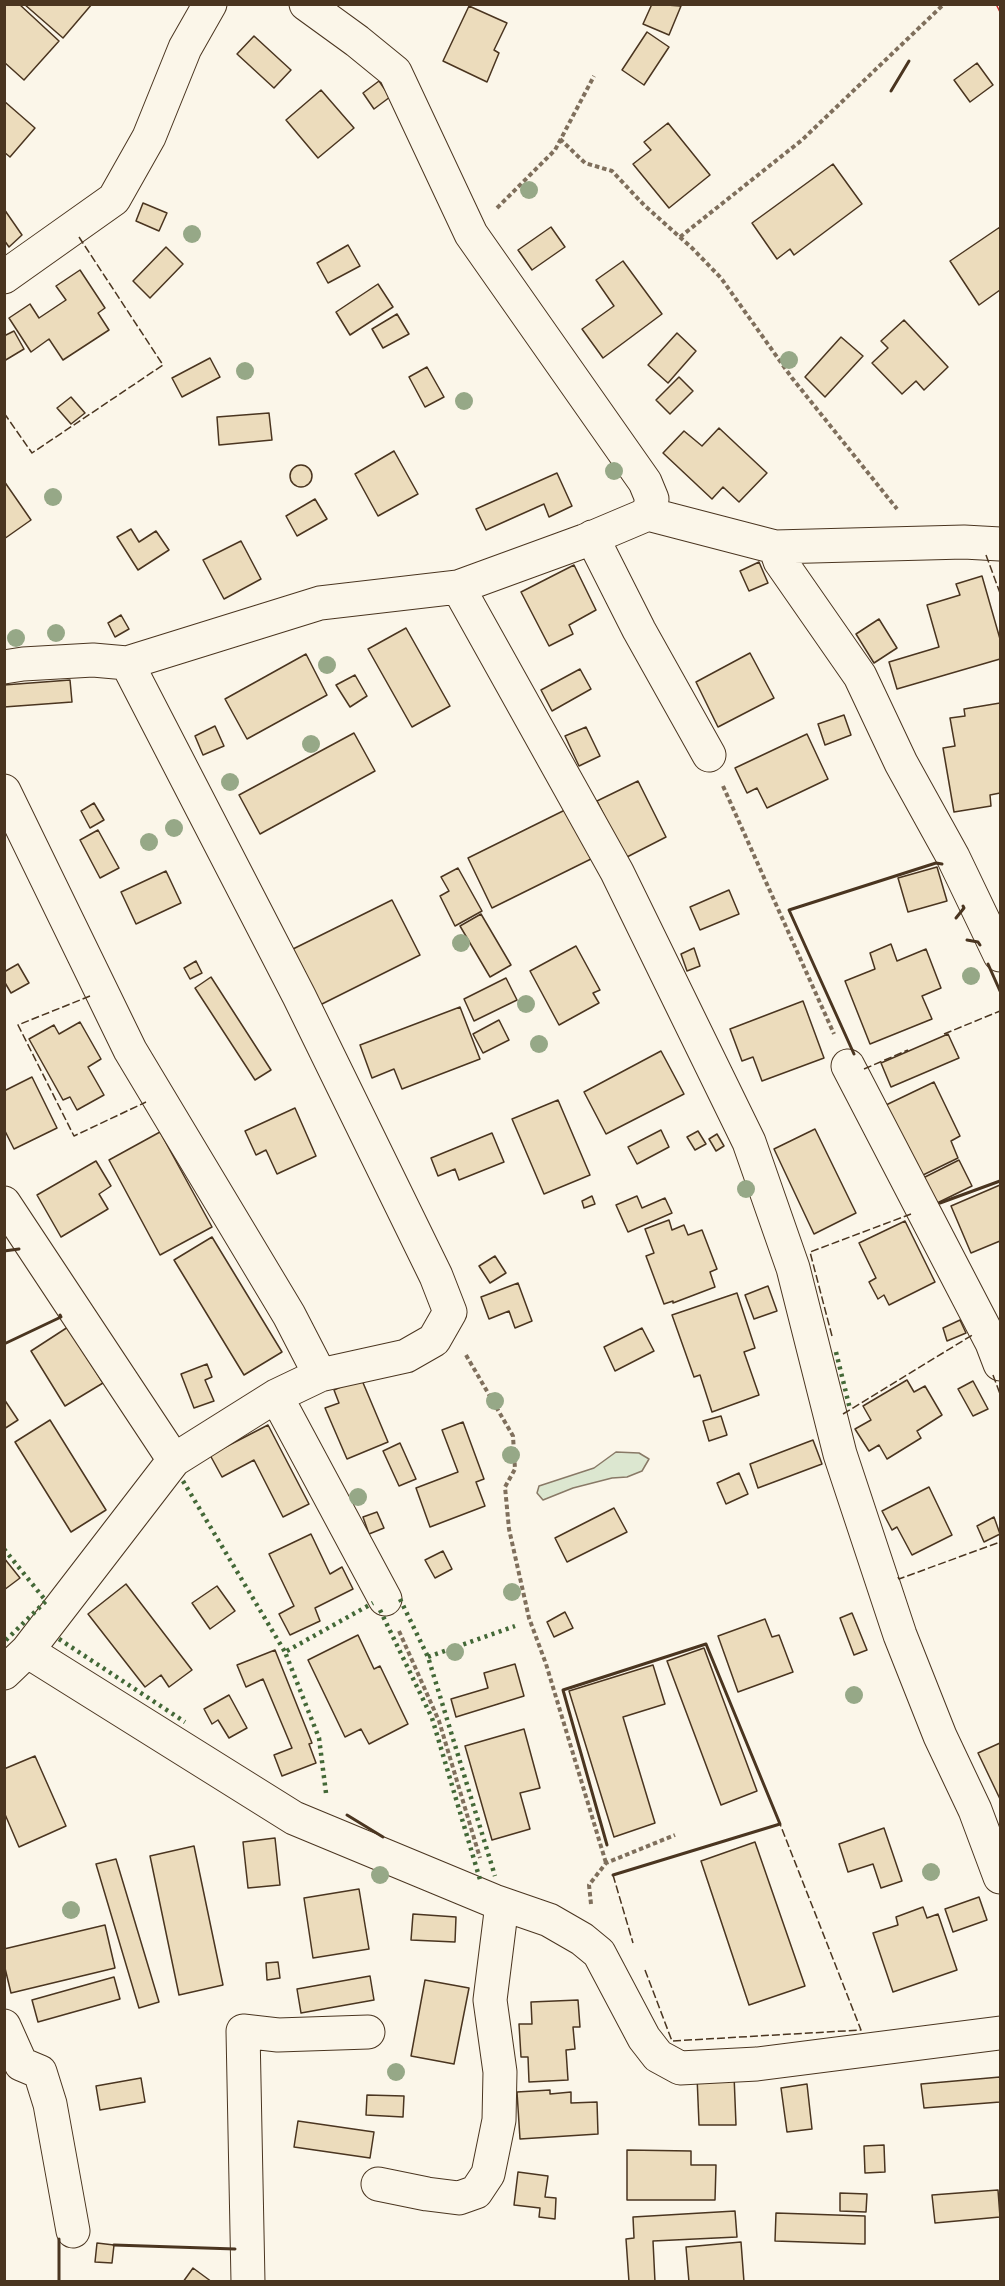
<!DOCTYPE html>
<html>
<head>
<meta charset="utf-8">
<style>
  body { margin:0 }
  #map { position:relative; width:1005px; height:2286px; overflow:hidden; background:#fbf6e9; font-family:Signika,sans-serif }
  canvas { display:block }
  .frame { position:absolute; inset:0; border:6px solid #4a3520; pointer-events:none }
</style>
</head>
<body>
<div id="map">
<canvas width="1005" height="2286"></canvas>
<div class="frame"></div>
</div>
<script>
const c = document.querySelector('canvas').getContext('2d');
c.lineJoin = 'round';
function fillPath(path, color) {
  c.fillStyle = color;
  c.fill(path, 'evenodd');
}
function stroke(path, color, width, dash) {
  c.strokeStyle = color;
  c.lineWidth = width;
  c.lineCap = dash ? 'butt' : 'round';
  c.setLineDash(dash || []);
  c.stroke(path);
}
const green = new Path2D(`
  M616,1452L639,1453L649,1459L642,1471L627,1477L612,1478L573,1488L543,1500L537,1493L539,1486L594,1468Z`);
const building = new Path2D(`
  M4,4H19L59,41L24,80L4,62Z
  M24,4H92L63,38Z
  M652,4L681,6L669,35L643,24Z
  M469,6L507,23L494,50L499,53L487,82L443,61Z
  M647,32L669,47L644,85L622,70Z
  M254,36L291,70L274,88L237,54Z
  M977,63L993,85L970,102L954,80Z
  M379,81L390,97L374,109L363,93Z
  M321,90L354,128L318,158L286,120Z
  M4,101L35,128L10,157L4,152Z
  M668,123L710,175L669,208L633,164L651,150L644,142Z
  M833,164L862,204L794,255L790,249L777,259L752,223Z
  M143,203L167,213L159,231L136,221Z
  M4,209L22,235L9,247L4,240Z
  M551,227L565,247L532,270L518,250Z
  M1000,227V290L979,305L950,261Z
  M348,245L360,266L328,283L317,263Z
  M166,247L183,264L150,298L133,281Z
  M623,261L662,314L603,358L582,329L614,306L596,280Z
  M80,270L105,308L98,313L109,330L63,360L49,339L31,352L9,318L30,304L39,318L66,300L56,286Z
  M378,284L393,307L350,335L336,312Z
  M397,314L409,334L383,348L372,329Z
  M904,320L948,367L924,390L916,381L902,394L872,363L888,348L881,341Z
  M14,331L24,349L4,361V336Z
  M677,333L696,351L668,383L648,365Z
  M841,337L863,356L825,397L805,377Z
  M210,358L220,377L182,397L172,378Z
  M427,367L444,397L425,407L409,377Z
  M679,377L693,391L670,414L656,400Z
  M71,397L85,413L71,424L57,408Z
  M269,413L272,440L219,445L217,417Z
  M719,428L767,473L739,502L723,487L712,499L663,453L684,431L702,446Z
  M394,451L418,494L378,516L355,474Z
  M290 476a11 11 0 1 1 22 0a11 11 0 1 1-22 0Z
  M557,473L572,506L549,517L544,504L486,530L476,509Z
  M4,481L31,520L4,539Z
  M315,499L327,519L297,536L286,516Z
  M131,529L139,542L156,531L169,550L138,570L117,537Z
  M241,541L261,579L224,599L203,560Z
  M759,562L768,583L749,591L740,571Z
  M574,565L596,610L569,625L573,634L549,646L521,592Z
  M982,576L1000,639V659L897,689L889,662L939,647L927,605L960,595L956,584Z
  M121,615L129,629L115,637L108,623Z
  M879,619L897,648L874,663L856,634Z
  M406,628L450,706L412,727L368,649Z
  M750,653L774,698L718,727L696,682Z
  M306,654L327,695L247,739L225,699Z
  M580,669L591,689L552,711L541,690Z
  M355,675L367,696L350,707L336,685Z
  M70,680L72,702L4,707V685Z
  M1000,703V793L990,795L991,806L954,812L943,748L955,746L950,718L965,716L964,709Z
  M844,715L851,735L825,745L818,724Z
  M215,726L224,746L203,755L195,736Z
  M586,727L600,756L579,766L565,736Z
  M354,733L375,771L260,834L239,795Z
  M807,734L828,779L767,808L757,788L747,793L735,768Z
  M638,781L666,837L625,858L597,801Z
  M94,803L104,820L90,828L81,811Z
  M569,808L593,858L492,908L468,858Z
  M98,830L119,868L100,878L80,840Z
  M937,867L947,901L908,912L898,878Z
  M458,868L482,911L455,926L440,896L449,891L441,877Z
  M166,871L181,903L136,924L121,892Z
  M729,890L739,914L700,930L690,907Z
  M392,900L420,955L320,1005L293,949Z
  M481,914L511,965L490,977L460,926Z
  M891,944L897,961L926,949L941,988L922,996L932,1019L870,1044L845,981L875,969L870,953Z
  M576,946L600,990L593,993L599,1003L559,1025L530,971Z
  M694,948L700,966L687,971L681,954Z
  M196,961L202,973L190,979L184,968Z
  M18,964L29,983L11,993L4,981V972Z
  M211,977L271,1070L255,1080L195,988Z
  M506,978L517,1000L474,1021L464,999Z
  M803,1001L824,1058L762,1081L753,1057L742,1061L730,1029Z
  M460,1007L480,1059L402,1089L394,1069L372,1078L360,1045Z
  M499,1020L509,1040L483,1053L473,1034Z
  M80,1022L101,1059L88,1067L104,1095L77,1110L70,1097L63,1100L29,1039L54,1025L59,1034Z
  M948,1034L959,1058L891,1087L881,1063Z
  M661,1051L684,1094L606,1134L584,1092Z
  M32,1077L57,1128L14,1149L4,1129V1091Z
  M934,1082L960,1136L951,1141L958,1158L921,1176L886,1105Z
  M558,1100L590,1175L544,1194L512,1119Z
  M295,1108L316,1156L277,1174L266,1150L256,1155L245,1131Z
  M815,1129L856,1213L814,1234L774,1149Z
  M661,1130L669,1147L637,1164L628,1147Z
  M698,1131L706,1144L695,1150L687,1137Z
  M160,1132L212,1227L160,1255L109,1160Z
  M492,1133L504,1162L459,1180L455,1169L438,1176L431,1158Z
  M717,1134L724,1146L716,1151L709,1139Z
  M959,1160L972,1186L931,1206L919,1180Z
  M96,1161L111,1186L99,1194L108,1209L61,1237L37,1195Z
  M1000,1185V1241L971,1253L951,1206Z
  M592,1196L595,1204L584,1208L582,1201Z
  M637,1196L642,1208L665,1198L672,1213L628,1232L616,1205Z
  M669,1220L672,1230L684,1225L688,1235L702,1230L717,1269L710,1272L715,1287L673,1303V1301L664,1304L646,1256L654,1253L645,1229Z
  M905,1221L935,1282L889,1305L884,1295L878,1299L869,1282L876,1278L859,1243Z
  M212,1237L282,1352L244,1375L174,1260Z
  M495,1256L506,1273L490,1283L479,1266Z
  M518,1283L532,1321L515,1328L509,1311L489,1319L481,1297Z
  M768,1286L777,1311L754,1319L745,1295Z
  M737,1293L755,1348L744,1352L759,1395L712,1412L700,1375L694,1377L672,1315Z
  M960,1320L966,1333L947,1341L943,1328Z
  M68,1327L103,1383L65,1406L31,1351Z
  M642,1328L654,1351L615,1371L604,1347Z
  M207,1364L212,1377L205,1380L214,1401L194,1408L181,1374Z
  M361,1378L388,1442L347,1459L325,1408L339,1403L334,1390Z
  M907,1380L914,1392L925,1386L942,1415L917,1431L921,1438L887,1459L879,1445L869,1451L855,1429L871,1420L863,1406Z
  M973,1381L988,1409L973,1416L958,1389Z
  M4,1399L18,1420L4,1429Z
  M721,1416L727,1435L709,1441L703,1421Z
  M50,1420L106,1510L71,1532L15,1442Z
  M463,1422L484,1479L476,1482L485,1506L430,1527L416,1488L458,1472L442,1430Z
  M268,1425L309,1504L283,1517L254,1460L222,1477L210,1455Z
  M813,1440L822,1464L758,1488L750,1464Z
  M400,1443L416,1479L399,1486L383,1451Z
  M739,1473L748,1494L726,1504L717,1483Z
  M929,1487L952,1535L912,1555L897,1527L892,1530L882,1511Z
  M614,1508L627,1532L567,1562L555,1538Z
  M377,1512L384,1528L369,1534L363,1517Z
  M994,1517L1000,1534L984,1542L977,1526Z
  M311,1534L330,1574L342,1567L353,1589L315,1608L320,1621L290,1635L279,1614L294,1606L269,1554Z
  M443,1551L452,1569L435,1578L425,1560Z
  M4,1558L20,1578L4,1590Z
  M126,1584L192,1670L169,1687L161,1675L145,1687L88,1614Z
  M217,1586L235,1611L210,1629L192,1603Z
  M565,1612L573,1628L554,1637L547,1622Z
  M852,1613L867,1650L854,1655L840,1618Z
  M765,1619L772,1637L779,1635L793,1672L738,1692L718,1636Z
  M358,1635L374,1669L380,1666L408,1724L369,1744L361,1729L345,1737L308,1660Z
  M704,1648L757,1791L721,1805L667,1661Z
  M275,1650L312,1743L309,1744L316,1763L282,1776L274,1755L292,1748L263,1679L246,1687L237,1665Z
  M515,1664L524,1696L456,1717L451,1699L488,1688L484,1673Z
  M653,1665L665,1704L623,1717L655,1823L614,1837L569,1691Z
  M229,1695L247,1728L229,1738L218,1720L212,1724L204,1709Z
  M524,1729L540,1788L520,1793L530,1829L492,1840L465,1746Z
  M1000,1743V1799L978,1753Z
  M35,1756L66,1826L19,1847L4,1812V1769Z
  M884,1828L902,1881L881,1888L873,1864L848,1872L839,1844Z
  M275,1838L280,1885L248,1888L243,1842Z
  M755,1842L805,1986L749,2005L701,1861Z
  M194,1846L223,1985L179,1995L150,1856Z
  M116,1859L159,2002L139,2008L96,1864Z
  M359,1889L369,1949L313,1958L304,1898Z
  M979,1897L987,1920L953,1932L945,1909Z
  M923,1907L927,1918L938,1914L957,1970L893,1992L873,1933L898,1925L896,1917Z
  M413,1914L456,1917L455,1942L411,1940Z
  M105,1925L115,1968L11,1993L4,1964V1949Z
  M278,1962L280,1978L267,1980L266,1963Z
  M370,1976L374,2000L301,2013L297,1989Z
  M114,1977L120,1999L38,2022L32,2000Z
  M425,1980L469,1988L454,2064L411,2056Z
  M578,2000L580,2027H573L575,2049L566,2050L568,2080L529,2082L528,2057H521L519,2024H532L531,2002Z
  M734,2075L736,2125H699L697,2076Z
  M1000,2077V2102L924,2108L921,2084Z
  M141,2078L145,2102L100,2110L96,2086Z
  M807,2084L812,2129L787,2132L781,2088Z
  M550,2090V2094L571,2092V2103L597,2102L598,2134L520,2139L517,2092Z
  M367,2095L404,2096L403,2117L366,2115Z
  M298,2121L374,2132L370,2158L294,2147Z
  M884,2145L885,2172L865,2173L864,2146Z
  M627,2150L691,2151V2165H716L715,2200H627Z
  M518,2172L548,2176L545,2197L556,2198L555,2219L539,2217L540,2208L514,2205Z
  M998,2190L1000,2217L935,2223L932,2195Z
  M840,2193L867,2194L866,2212L840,2211Z
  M735,2211L737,2237L653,2241L655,2282H629L626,2239L634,2238L633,2217Z
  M776,2213L865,2216V2244L775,2241Z
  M741,2242L744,2282H689L686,2247Z
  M97,2243L114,2245L112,2263L95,2262Z
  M193,2268L212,2282H183Z`);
const path = new Path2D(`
  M560,139L585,163L612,171L644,205L692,248L721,278L792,378L897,509
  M497,208L555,150L594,76
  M680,237L802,140L944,4
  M723,786L834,1034
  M466,1355L513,1436L515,1469L505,1487L509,1529L529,1618L546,1664L606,1863
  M399,1631L439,1721L480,1858
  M591,1904L589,1885L606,1863L675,1835`);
const minor = new Path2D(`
  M306,4L357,41L395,72L471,234L645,482L652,499L648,514
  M4,277L114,199L149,137L185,48L210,4
  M592,537L639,630L709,755
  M775,547L780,561L860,676L901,763L953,857L1000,955
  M458,587L617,872L749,1142L793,1268L840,1454L900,1635L940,1736L975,1810L1000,1877
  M4,667L23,664L93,660L127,663L320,603L458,587L584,541L648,514L775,547L964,542L1000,544
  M4,791L130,1050L289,1315L320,1375L406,1356L434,1340L450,1312L436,1276L299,996L127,663
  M848,1066L992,1343L1000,1364
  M4,1203L174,1460L27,1651L4,1673
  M276,1396L385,1599
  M174,1460L276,1396L320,1375
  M27,1651L294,1818L494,1901L549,1920L582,1939L599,1953L644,2038L658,2056L680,2068L757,2064L1000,2033
  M4,2026L21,2064L40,2072L50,2104L73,2231
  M378,2184L427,2194L459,2198L476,2192L488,2174L499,2120L500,2072L490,2000L502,1904
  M248,2282L243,2031L278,2035L368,2032`);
const hedge = new Path2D(`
  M836,1352L850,1409
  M183,1481L285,1652
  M4,1549L46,1601L4,1642
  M400,1599L428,1657L495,1876
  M380,1610L432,1718L481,1883
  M59,1639L185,1722
  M428,1657L515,1626
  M326,1793L319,1738L285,1652L373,1603`);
const fence = new Path2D(`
  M4,413L32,453L163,365L79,237
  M986,555L1000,593
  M90,996L18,1025L74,1136L146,1102
  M944,1034L1000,1011
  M864,1069L908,1050
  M832,1336L810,1252L911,1214
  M993,1375L1000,1394
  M843,1414L974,1334
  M898,1577L899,1579L1000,1542
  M613,1875L633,1943
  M645,1970L672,2041L861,2030L780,1824`);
const wall = new Path2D(`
  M891,91L909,61
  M956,918L964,908L963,906
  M967,940L978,942L980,945
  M988,964L1000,991
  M854,1054L789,910L936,863L942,864
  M940,1203L1000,1181
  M4,1251L19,1249
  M4,1344L61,1317L60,1315
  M347,1815L383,1837
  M607,1845L563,1690L706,1644L780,1824L613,1875
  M114,2245L235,2249
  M59,2282V2239`);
const power = new Path2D(`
  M996,4L1000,12`);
const trees = [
  [529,190],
  [192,234],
  [789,360],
  [245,371],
  [464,401],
  [614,471],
  [53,497],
  [56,633],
  [16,638],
  [327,665],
  [311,744],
  [230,782],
  [174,828],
  [149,842],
  [461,943],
  [971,976],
  [526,1004],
  [539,1044],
  [746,1189],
  [495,1401],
  [511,1455],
  [358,1497],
  [512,1592],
  [455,1652],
  [854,1695],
  [931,1872],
  [380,1875],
  [71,1910],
  [396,2072]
];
fillPath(green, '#dce7d0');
stroke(green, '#887966', 1.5);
fillPath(building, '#ecdcbc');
stroke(building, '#4a3520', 1.5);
stroke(minor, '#4a3520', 35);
stroke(path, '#7f6f5c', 4, [4.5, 3]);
stroke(minor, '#fbf6e9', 33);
stroke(hedge, '#436837', 4.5, [3, 4.5]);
stroke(fence, '#4a3520', 1.5, [8, 3]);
stroke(wall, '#4a3520', 3);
stroke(power, '#c62828', 1.5, [21, 4.5, 3, 4.5]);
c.fillStyle = '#96a887';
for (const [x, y] of trees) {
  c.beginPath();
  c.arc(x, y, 9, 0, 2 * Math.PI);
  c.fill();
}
</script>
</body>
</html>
